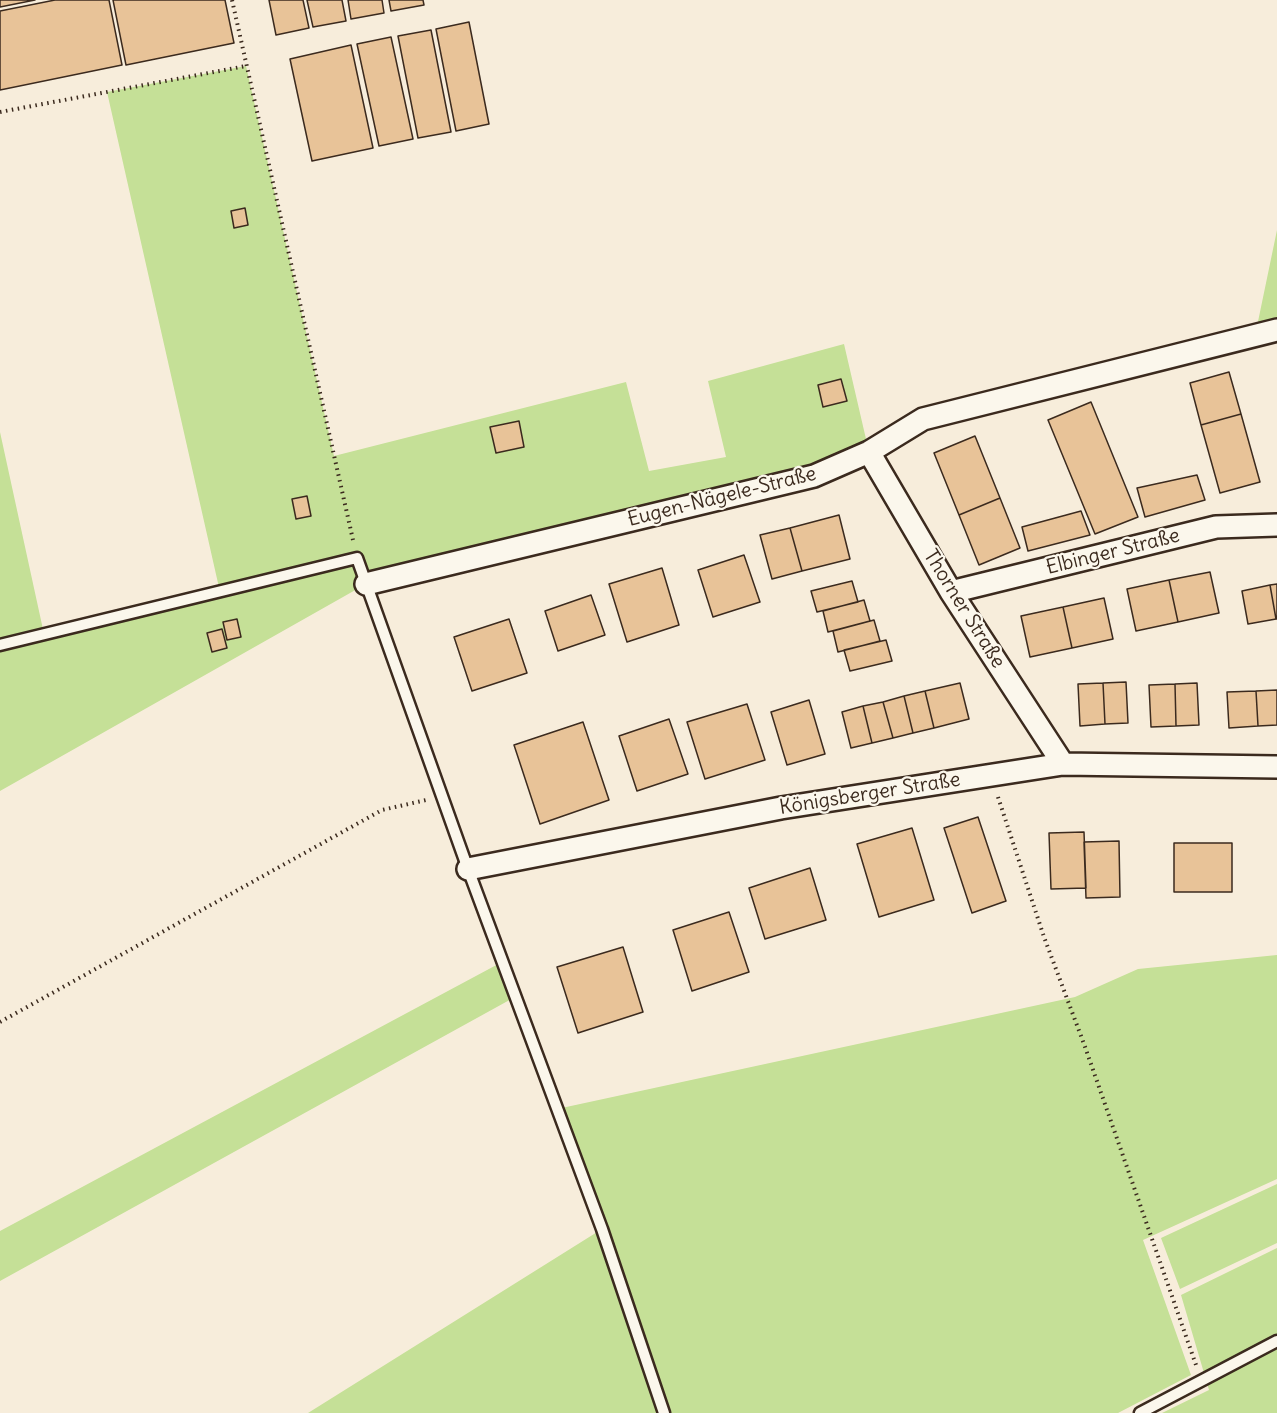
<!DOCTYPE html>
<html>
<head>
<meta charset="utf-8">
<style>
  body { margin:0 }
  canvas { display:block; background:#f7eddb }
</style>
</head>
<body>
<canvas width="1277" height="1413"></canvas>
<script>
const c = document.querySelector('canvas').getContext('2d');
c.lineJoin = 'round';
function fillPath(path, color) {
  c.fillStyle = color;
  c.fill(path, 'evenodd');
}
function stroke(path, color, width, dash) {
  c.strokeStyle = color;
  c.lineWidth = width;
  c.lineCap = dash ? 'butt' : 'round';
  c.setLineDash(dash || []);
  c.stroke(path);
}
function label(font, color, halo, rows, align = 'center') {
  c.font = font + ' Delius,sans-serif';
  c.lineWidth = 4.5;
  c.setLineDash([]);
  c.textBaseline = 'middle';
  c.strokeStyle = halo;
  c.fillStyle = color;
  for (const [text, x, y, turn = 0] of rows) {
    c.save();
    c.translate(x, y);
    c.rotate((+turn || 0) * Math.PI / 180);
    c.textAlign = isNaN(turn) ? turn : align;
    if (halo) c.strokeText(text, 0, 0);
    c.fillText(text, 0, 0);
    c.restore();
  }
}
const green = new Path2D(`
  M246,66L334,456L626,382L649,471L726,457L708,381L844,344L869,452L366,584L0,791V432L44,634L220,592L107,92Z
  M1277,230V330L1255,336Z
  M1277,955V1179L1143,1240L1191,1375L1118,1413H308L602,1229L557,1109L1075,997L1138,969Z
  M502,962L515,997L0,1281V1231Z
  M1277,1184V1243L1180,1289L1161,1238Z
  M1277,1248V1413H1162L1209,1390L1181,1295Z`);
const building = new Path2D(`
  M0,0H35L0,7Z
  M55,0H109L122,65L0,90V11Z
  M113,0H225L234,43L126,65Z
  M269,0H303L309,28L276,35Z
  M307,0H342L346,21L313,27Z
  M348,0H382L384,13L351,19Z
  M389,0H423L424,5L391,11Z
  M469,22L489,124L456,131L436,29Z
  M431,30L451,132L418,138L398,36Z
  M391,37L413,139L379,146L357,44Z
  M351,45L373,148L312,161L290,59Z
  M245,208L248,225L234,228L231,211Z
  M1229,372L1241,414L1201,425L1190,383Z
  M841,379L847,401L823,407L818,385Z
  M1091,402L1138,517L1095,534L1048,420Z
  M1241,414L1260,482L1220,493L1201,425Z
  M519,421L524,447L496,453L490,427Z
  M975,436L1000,498L959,515L934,453Z
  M1197,475L1205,500L1145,517L1137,488Z
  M307,496L311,516L296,519L292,499Z
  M1000,498L1020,548L979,565L959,515Z
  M1081,511L1090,535L1028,551L1022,527Z
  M839,515L850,559L802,571L790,528Z
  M790,528L802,571L772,579L760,535Z
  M744,555L760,602L713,617L698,570Z
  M662,568L679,625L627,642L609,584Z
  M1210,572L1219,613L1178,622L1169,580Z
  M1169,580L1178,622L1136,631L1127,589Z
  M852,581L858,602L817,612L811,591Z
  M1277,584V619H1276L1270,585Z
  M1270,585L1276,619L1248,624L1242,591Z
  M591,595L605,635L558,651L545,611Z
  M1104,598L1113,639L1072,648L1063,607Z
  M864,600L870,621L828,632L823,611Z
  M1063,607L1072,648L1030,657L1021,616Z
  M237,619L241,637L227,640L223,622Z
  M509,619L527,673L472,691L454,637Z
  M874,620L880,641L838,652L833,631Z
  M222,629L227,648L212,652L207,633Z
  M886,640L892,661L850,671L844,650Z
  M1126,682L1128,723L1105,724L1103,683Z
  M960,683L969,719L934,728L925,691Z
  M1103,683L1105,724L1080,726L1078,684Z
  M1197,683L1199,725L1176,726L1175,684Z
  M1175,684L1176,726L1151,727L1149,685Z
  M1277,690V725L1258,726L1256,691Z
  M925,691L934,728L913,733L904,696Z
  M1256,691L1258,726L1229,728L1227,692Z
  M904,696L913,733L893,738L883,702Z
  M809,700L825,754L787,765L771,712Z
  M883,702L893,738L872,743L863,706Z
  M747,704L765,760L705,779L687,722Z
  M863,706L872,743L851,748L842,712Z
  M669,719L688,774L637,791L619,736Z
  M583,722L609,800L540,824L514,745Z
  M978,817L1006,901L972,913L944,828Z
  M912,828L934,900L879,917L857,844Z
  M1084,832L1086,888L1051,889L1049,833Z
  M1119,841L1120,897L1086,898L1084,842Z
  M1174,843H1232V892H1174Z
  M810,868L826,920L765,939L749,888Z
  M729,912L749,972L692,991L673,930Z
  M623,947L643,1012L578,1033L557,967Z`);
const path = new Path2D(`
  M232,0L353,540
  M0,112L246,66
  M998,797L1044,937L1084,1044L1196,1365
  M0,1022L382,810L426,800`);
const service = new Path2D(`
  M0,645L357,558L468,869L602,1229L664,1413
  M1140,1413L1277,1341`);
const minor = new Path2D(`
  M869,452L951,592L1063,764
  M366,584L814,476L869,452L923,419L1277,330
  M951,592L1216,527L1277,525
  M468,869L781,808L1063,764L1277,767`);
const streetNames = [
  ["Eugen-Nägele-Straße",722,497,-14],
  ["Elbinger Straße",1113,552,-14],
  ["Thorner Straße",964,609,58],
  ["Königsberger Straße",870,794,-9]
];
fillPath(green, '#c5e097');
fillPath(building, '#e8c398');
stroke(building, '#3b2a1e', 1.5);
stroke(service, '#3b2a1e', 15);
stroke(minor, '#3b2a1e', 26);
stroke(path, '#3b2a1e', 4, [1.5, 4.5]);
stroke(service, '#fbf7ec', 10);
stroke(minor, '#fbf7ec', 21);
label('20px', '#3b2a1e', '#fbf7ec', streetNames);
</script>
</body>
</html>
